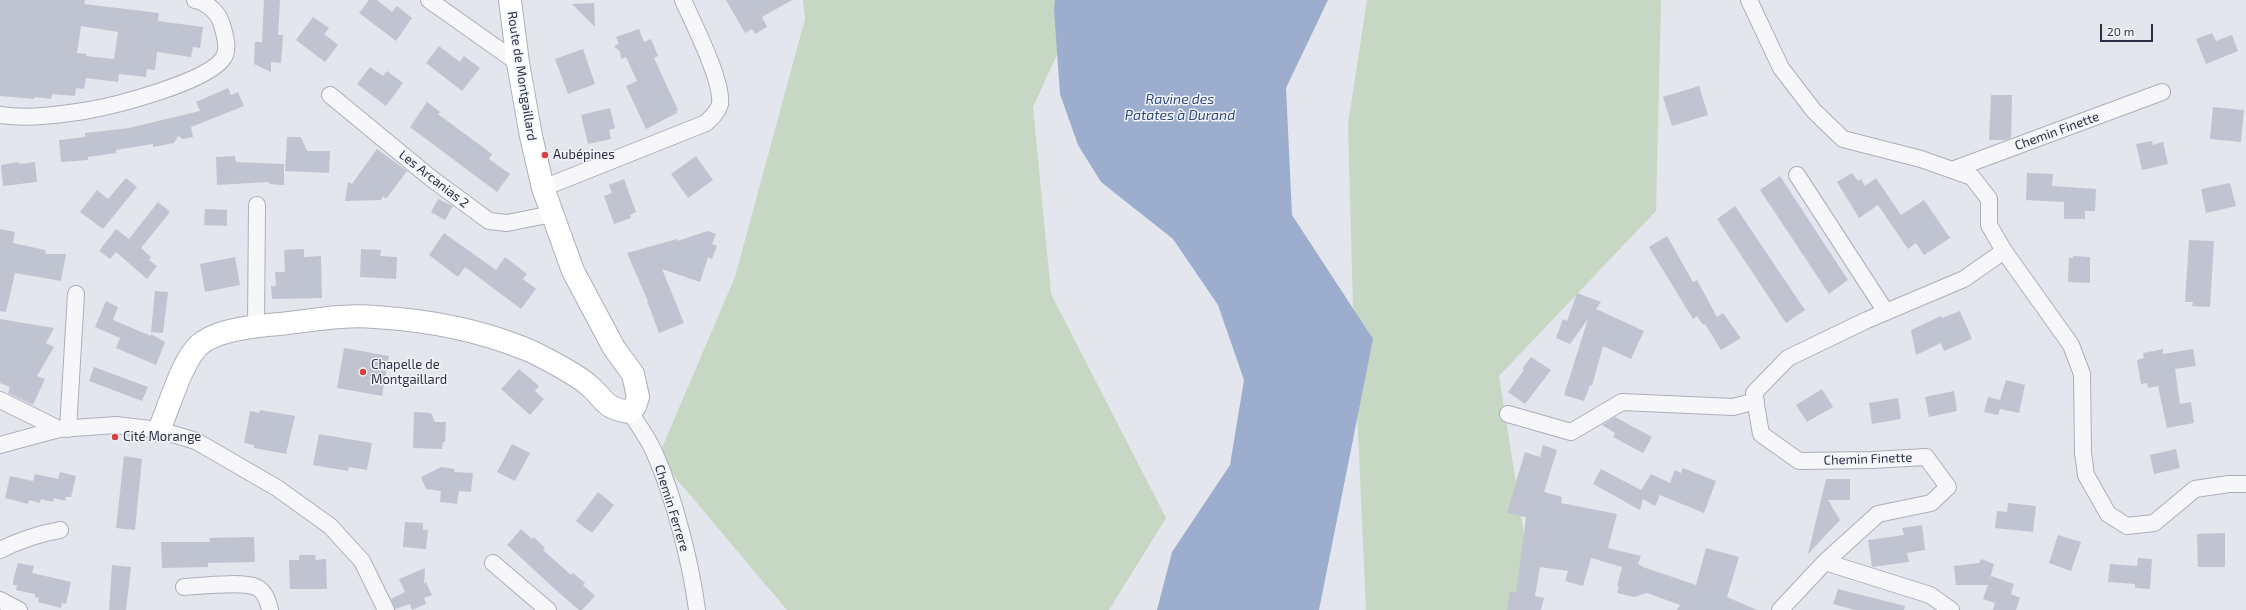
<!DOCTYPE html>
<html>
<head>
<meta charset="utf-8">
<style>
  body { margin:0 }
  #map { position:relative; width:2246px; height:610px; overflow:hidden; background:#e3e6ec; font-family:"Exo 2",sans-serif }
  canvas { display:block }
  .scale { position:absolute; left:2100px; top:24px; width:53px; height:18px; box-sizing:border-box; border:2px solid #293046; border-top:0; padding-left:5px; font-size:12px; line-height:14px; white-space:nowrap; color:#293046; -webkit-text-stroke:3px #f3f5f9; paint-order:stroke }
</style>
</head>
<body>
<div id="map">
<canvas width="2246" height="610"></canvas>
<div class="scale">20 m</div>
</div>
<script>
const c = document.querySelector('canvas').getContext('2d');
c.lineJoin = 'round';
function fillPath(path, color) {
  c.fillStyle = color;
  c.fill(path, 'evenodd');
}
function stroke(path, color, width, dash) {
  c.strokeStyle = color;
  c.lineWidth = width;
  c.lineCap = dash ? 'butt' : 'round';
  c.setLineDash(dash || []);
  c.stroke(path);
}
function label(font, color, halo, rows, align = 'center') {
  c.font = font + ' "Exo 2",sans-serif';
  c.lineWidth = 3;
  c.setLineDash([]);
  c.textBaseline = 'middle';
  c.strokeStyle = halo;
  c.fillStyle = color;
  for (const [text, x, y, turn = 0] of rows) {
    c.save();
    c.translate(x, y);
    c.rotate((+turn || 0) * Math.PI / 180);
    c.textAlign = isNaN(turn) ? turn : align;
    if (halo) c.strokeText(text, 0, 0);
    c.fillText(text, 0, 0);
    c.restore();
  }
}
const green = new Path2D(`
  M803,0H1082L1033,107L1051,294L1166,518L1109,610H787L658,457L735,277L805,19Z
  M1367,0H1661L1656,211L1499,376L1536,610H1366L1354,343L1348,124Z`);
const water = new Path2D(`
  M1055,0H1328L1286,88L1292,215L1373,339L1319,610H1157L1172,552L1230,465L1244,380L1218,305L1173,239L1101,182L1078,145L1060,94L1054,9Z`);
const building = new Path2D(`
  M0,0H85L84,4L159,13L158,21L203,27L200,48L193,47L191,57L157,52L155,70L147,69L146,77L119,74L118,82L86,78L84,89L76,88L75,96L52,94L51,99L35,97L34,99L0,96ZM81,26L118,32L114,59L86,56V54L77,53Z
  M264,0H280L278,35H283L281,63L271,62V72L254,64L255,42H262Z
  M369,0H377L392,12L397,6L412,18L396,41L359,13Z
  M726,0H792L762,17L767,27L755,34L752,29L745,33Z
  M594,3L595,27L572,4Z
  M313,17L329,28L324,34L338,45L325,62L296,40Z
  M639,29L644,42L651,39L658,56L654,58L678,110L676,111L677,113L646,129L626,86L637,81L626,57L621,59L620,52L614,46L619,44L616,37Z
  M2212,33L2216,41L2232,35L2238,51L2206,64L2196,39Z
  M439,46L460,62L464,56L480,68L462,91L426,63Z
  M583,49L595,84L568,94L555,59Z
  M370,67L383,76L387,71L403,83L386,106L357,84Z
  M1699,86L1708,115L1672,126L1663,97Z
  M228,88L231,95L238,92L244,106L191,127L193,137L183,139L178,136L174,143L153,147V144L116,150V153L88,157V160L61,162L59,140L85,137V133L129,128L200,111L196,102Z
  M1991,95H2012L2011,138L2005,140H1989Z
  M427,102L440,112L438,114L492,154L489,159L510,174L497,192L410,127Z
  M2213,107L2244,110L2241,142L2210,139Z
  M610,108L615,128L609,130L611,139L588,144L581,115Z
  M287,137H301L307,151H330L329,173L285,171Z
  M2152,141L2153,145L2163,142L2168,164L2142,170L2136,144Z
  M377,149L407,171L386,199L383,196L381,200L345,201L348,182L352,184Z
  M235,156L236,162L284,164V185L269,184V182L217,185L216,157Z
  M696,156L713,180L688,198L671,174Z
  M19,162V164L35,162L37,182L3,186L1,165Z
  M1852,173L1858,181L1861,179L1865,186L1876,178L1901,215L1924,200L1950,238L1924,255L1916,243L1908,249L1878,205L1859,218L1837,182Z
  M2027,173L2053,174L2052,186L2096,189L2095,211H2085V219H2064V202L2026,200Z
  M1780,176L1848,280L1829,294L1760,190Z
  M126,178L137,187L103,229L80,212L97,190L108,199Z
  M624,179L636,212L630,215L631,218L614,224L604,196L612,193L609,185Z
  M2230,183L2236,206L2206,213L2201,189Z
  M438,199L453,206L445,220L431,212Z
  M158,202L170,212L141,248L151,257L149,260L157,266L147,279L116,252L110,259L99,251L116,229L129,239Z
  M1735,206L1805,310L1786,323L1717,219Z
  M205,209L227,210V226L204,225Z
  M0,229L15,232L13,243L45,250L46,254H66L61,281L15,273L6,312L0,311Z
  M708,231L716,234L712,244L717,246L712,259L708,257L700,282L662,269L684,323L659,333L647,301H648L627,253L677,239V241Z
  M444,233L496,270L505,257L527,274L523,279L536,289L521,309L465,267L458,277L429,255Z
  M1667,236L1693,282L1697,280L1717,317L1723,313L1741,338L1721,350L1705,324L1703,325L1697,316L1693,319L1649,247Z
  M2189,240L2214,241L2210,307L2192,306L2193,302H2185Z
  M304,249V257L321,256L322,298L272,299L271,286H276L275,272H285L284,250Z
  M361,249L381,250L380,256L397,257L396,279L360,277Z
  M2073,256L2090,257V283L2068,282L2069,258H2073Z
  M235,257L240,285L205,292L200,264Z
  M155,291L168,292L163,333L151,332Z
  M1577,293L1601,302L1596,309L1644,331L1631,359L1603,346L1592,386L1590,385L1584,401L1564,395L1588,319L1570,344L1556,338L1563,319L1567,321Z
  M106,301L118,307L113,320L151,336V334L165,342L156,365L116,348L120,338L95,327Z
  M1960,311L1972,339L1944,351L1941,343L1916,355L1911,330L1941,316L1942,318Z
  M0,319L54,328L46,343L54,347L37,376L45,379L33,405L8,393L10,387L0,383Z
  M344,348L389,356L382,396L337,388Z
  M2163,349V354L2193,349L2196,366L2175,369L2180,404L2191,402L2194,423L2167,428L2158,386L2148,388L2147,383L2141,384L2137,360L2144,358L2143,353Z
  M1531,357L1551,370L1525,404L1508,392L1524,370L1522,369Z
  M94,367L148,387L142,401L89,381Z
  M519,369L539,386L535,391L544,399L530,415L501,389Z
  M2006,380L2025,385L2019,413L2000,409L1998,415L1984,412L1988,397L2000,400Z
  M1822,389L1833,407L1807,422L1796,405Z
  M1954,391L1957,411L1929,417L1925,397Z
  M1898,398L1901,419L1872,424L1869,403Z
  M260,410L295,416L286,454L254,448V445L244,443L250,411L259,413Z
  M414,412L431,413L435,422H446L445,442H443L442,449L413,448Z
  M1615,417L1652,437L1643,453L1613,437L1615,433L1602,425Z
  M319,434L372,443L367,470L349,467L348,471L313,465Z
  M512,444L530,453L515,481L497,472Z
  M1543,445L1557,450L1544,492L1562,497L1561,503L1617,514L1608,548L1641,556L1638,564L1643,567L1696,585L1706,548L1739,557L1727,597L1757,610H1677L1680,605L1647,593L1634,597L1617,593L1619,586H1617L1622,567L1591,558L1583,586L1565,581L1568,571L1540,567L1535,596L1544,598L1541,610H1507L1510,591L1516,593L1526,517L1507,513L1509,506L1525,452L1540,457Z
  M2176,449L2180,468L2154,474L2150,455Z
  M124,456L142,459L135,530L116,528Z
  M441,467L455,469L454,472L473,473L471,492L459,491L457,504L440,502L441,491L426,489L421,477Z
  M1683,468L1716,481L1704,513L1660,495L1655,506L1643,499L1640,510L1593,484L1601,469L1641,490L1651,474L1670,483L1675,470L1681,473Z
  M60,472L76,476L71,497H66L65,501L54,498L53,502L41,499L40,503L29,500L28,504L5,498L10,476L33,481L35,474L58,479Z
  M1826,479H1850V500H1828L1840,520L1808,554Z
  M598,492L614,505L592,533L576,521Z
  M2008,503L2036,506L2033,532L1995,528L1997,511L2007,512Z
  M405,522L423,523V530H428L426,549L403,547Z
  M1922,525L1925,550L1907,553L1909,562L1872,567L1868,540L1904,535L1902,528Z
  M521,529L532,539L534,537L545,548L543,550L571,575L573,573L585,583L583,585L595,596L582,610H579L557,591L507,545Z
  M2225,533V567H2198L2197,534Z
  M2058,535L2081,542L2071,571L2049,563Z
  M254,537L255,562L208,563V567L162,568L161,542H210L209,538Z
  M299,555H316L315,560L326,559L327,589H290L289,560H299Z
  M2138,558L2152,559L2150,589L2135,588V584L2108,582L2110,564L2137,566Z
  M1981,559L1994,564L1988,585H1956L1954,566L1979,563Z
  M18,563L34,566L32,573L71,582L66,604L62,603L61,608L38,602L39,598L35,597V594L16,590L17,585H13V581Z
  M112,565L131,567L126,610H109Z
  M425,568L424,584L426,582L432,595L424,598L426,604L412,610L410,604L395,609L391,599L405,592L399,579Z
  M1991,576L2014,584L2011,594L2020,598L2016,610H1993L1995,603L1983,599Z
  M1838,589L1905,606L1904,610H1855L1833,604Z`);
const street = new Path2D(`
  M429,0L518,63
  M1749,0L1781,68L1814,111L1843,139L1921,159L1972,177L1989,199V225L2004,251L2071,345L2082,374L2083,453L2086,475L2108,514L2127,526L2154,523L2195,489L2229,484H2246
  M330,95L432,179L489,221L507,223L552,214
  M0,115C28,119 57,115 84,111C114,106 209,82 224,57C229,48 225,35 222,25C219,13 207,2 195,0
  M1952,170L2162,92
  M1797,175L1886,312
  M543,188L706,123C712,117 718,112 720,104C723,81 693,23 683,0
  M256,326L257,205
  M0,400L59,429
  M630,412C638,425 649,439 655,454C674,497 691,563 697,610
  M1508,414L1571,432L1622,402L1733,407L1756,401
  M68,429L76,294
  M0,445L59,429L116,425L159,430L196,441L277,488L330,526L362,561L386,610
  M0,550C20,540 38,534 60,530
  M1825,562L1930,595L1951,610
  M493,563L548,610
  M184,587C201,586 242,581 256,587C265,591 268,601 270,610
  M0,600L19,610
  M1780,610L1825,562L1878,514L1931,503L1948,487L1926,457L1872,460L1799,461L1761,434L1754,393L1788,358L1867,320L1964,279L2004,251`);
const secondary = new Path2D(`
  M159,430C169,408 183,355 203,342C222,329 256,326 279,324C309,321 345,314 375,317C424,320 478,330 523,348C537,353 575,374 586,383C606,398 601,408 630,412L635,406L638,397L633,374L614,348L573,271L543,188L531,136L518,63L510,0`);
const markers = [
  [545,155,4,"#d94141"],
  [363,372,4,"#d94141"],
  [115,437,4,"#d94141"]
];
const streetNames = [
  ["Route de Montgaillard",522,76,81],
  ["Chemin Finette",2057,131,-20],
  ["Les Arcanias 2",434,179,38],
  ["Chemin Finette",1868,459,-2],
  ["Chemin Ferrere",672,508,73]
];
const poiNames = [
  ["Aubépines",553,155],
  ["Chapelle de",371,365],
  ["Montgaillard",371,380],
  ["Cité Morange",123,437]
];
const waterNames = [
  ["Ravine des",1180,99],
  ["Patates à Durand",1180,115]
];
fillPath(green, '#c6d7c4');
fillPath(water, '#9cadce');
fillPath(building, '#c0c4d0');
stroke(street, '#abafba', 18);
stroke(secondary, '#abafba', 24);
stroke(street, '#f7f7fa', 16);
stroke(secondary, '#fff', 22);
for (const [x, y, r, color] of markers) {
  const dot = new Path2D();
  dot.arc(x, y, r, 0, 2 * Math.PI);
  c.fillStyle = color;
  c.fill(dot);
  stroke(dot, '#f3f5f9', 1.5);
}
label('13px', '#293046', '#f3f5f9', streetNames);
label('13px', '#293046', '#f3f5f9', poiNames, 'left');
label('italic 14px', '#30477e', '#f3f5f9', waterNames);
</script>
</body>
</html>
